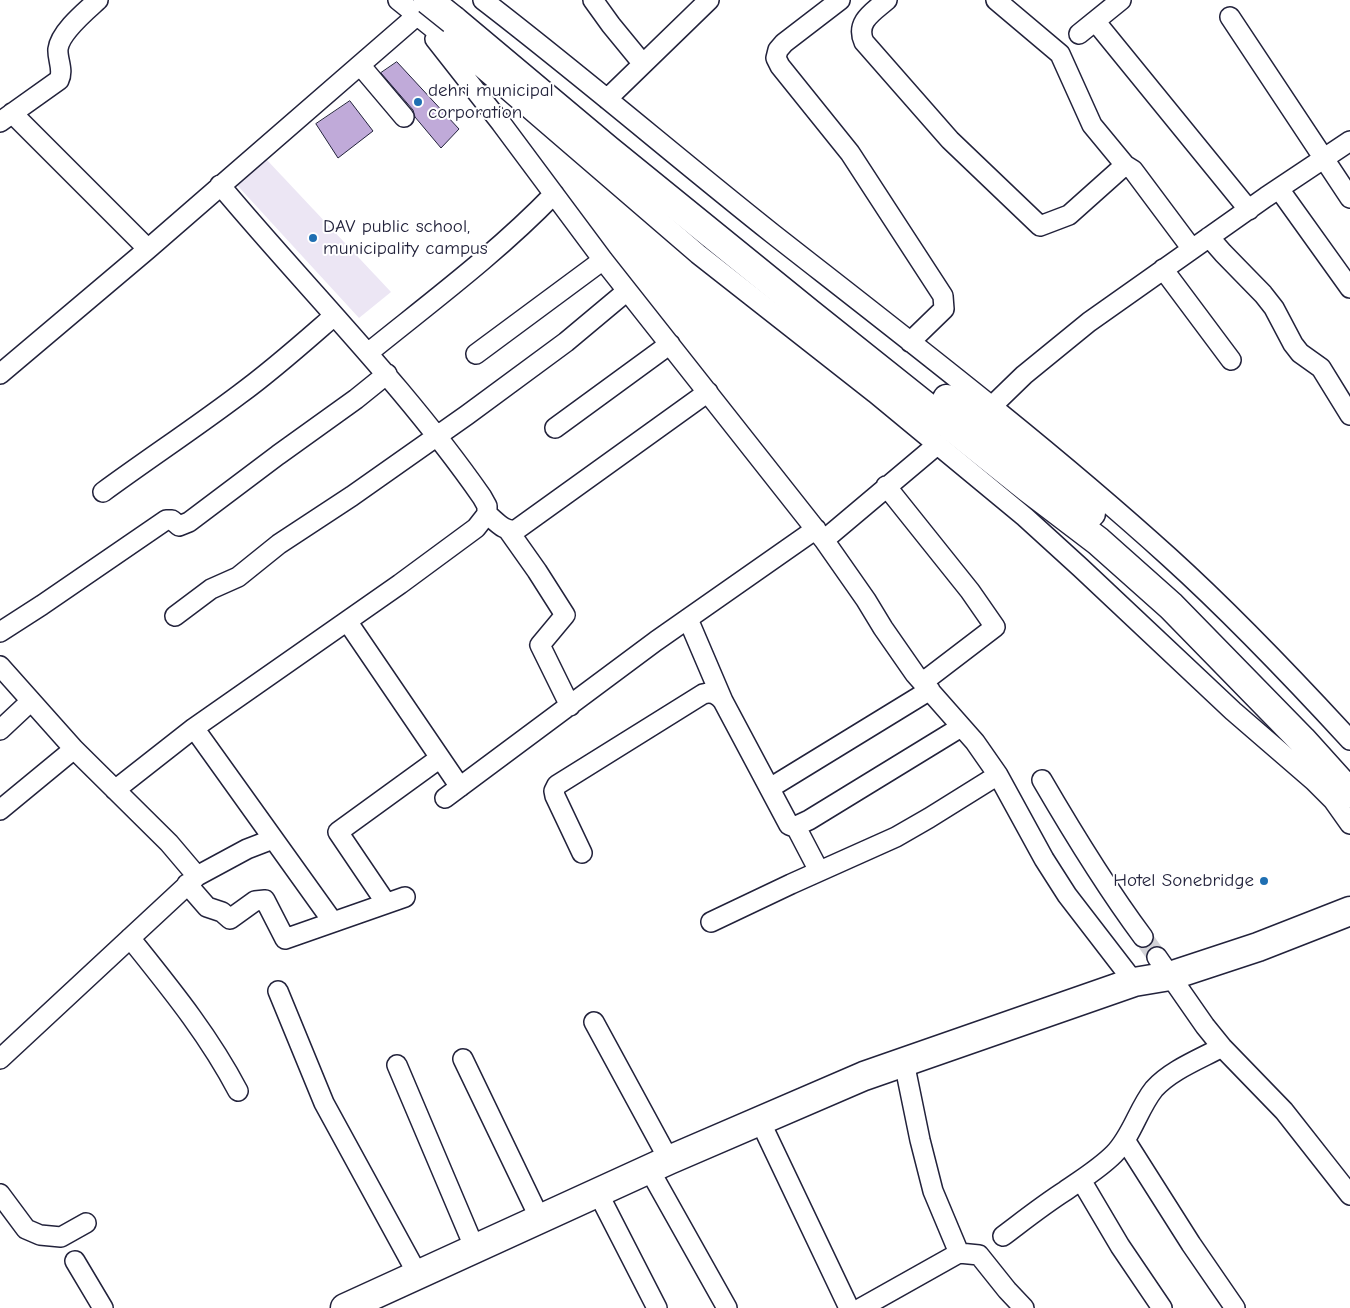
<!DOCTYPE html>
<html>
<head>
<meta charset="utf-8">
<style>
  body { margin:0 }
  canvas { display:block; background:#fff }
</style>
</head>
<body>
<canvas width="1350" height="1308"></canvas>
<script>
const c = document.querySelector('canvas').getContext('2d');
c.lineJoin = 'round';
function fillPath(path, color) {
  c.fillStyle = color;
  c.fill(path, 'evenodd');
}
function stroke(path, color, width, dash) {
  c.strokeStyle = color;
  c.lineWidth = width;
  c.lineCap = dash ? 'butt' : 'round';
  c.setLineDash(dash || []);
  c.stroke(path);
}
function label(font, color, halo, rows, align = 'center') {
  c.font = font + ' "Comic Neue",sans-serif';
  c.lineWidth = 4;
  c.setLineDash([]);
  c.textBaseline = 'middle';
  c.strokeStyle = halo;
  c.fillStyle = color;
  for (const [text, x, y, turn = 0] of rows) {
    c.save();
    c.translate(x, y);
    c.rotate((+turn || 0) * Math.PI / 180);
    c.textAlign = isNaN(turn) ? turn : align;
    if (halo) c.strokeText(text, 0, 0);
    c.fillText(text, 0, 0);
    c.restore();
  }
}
const built = new Path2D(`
  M267,160L391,292L359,318L236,184Z`);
const building = new Path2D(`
  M397,62L459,129L441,148L415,117L413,110L381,73Z
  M350,101L373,131L338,158L316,124Z`);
const minorTunnel = new Path2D(`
  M1143,937L1157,957`);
const minor = new Path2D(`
  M398,0L475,62L698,254L875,393L1025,517L1081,568L1233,711L1314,781L1333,800L1350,824
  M483,0C582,76 676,157 773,234C907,339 1043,443 1169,557C1232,614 1292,677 1350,740
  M593,0L611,25L643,64
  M840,0L784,43L778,50L776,58L780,66L850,153L943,296L944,309L910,342
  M887,0C873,12 855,22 864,42L950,140L1040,226L1069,215L1125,165
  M996,0L1060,54L1092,125L1125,165L1133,170L1192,249
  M1230,17L1350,198
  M1095,21L1249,210
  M1079,34L1121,0
  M435,39L501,123L603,260L824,540L866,600L883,628L915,674L975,742L998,775L1044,859L1067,895L1134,982
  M360,65L404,117
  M607,99L709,0
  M12,113L148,249
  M0,122L59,80C64,70 57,59 58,49C60,32 86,11 98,0
  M1279,189L1350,288
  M1209,237L1223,253L1263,294L1274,308L1293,344L1300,353L1321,368L1350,415
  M1163,269L1231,360
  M368,353C431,302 497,253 554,194
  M476,354L603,260
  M0,374L148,249L414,18L424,6
  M991,407L1024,375L1089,322L1266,197L1350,141
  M555,428L670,344
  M886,486L970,591L995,627L923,682
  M103,492C148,459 195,428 240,394C273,370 303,343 334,316
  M487,514C496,521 504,532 516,530L708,392
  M508,530L537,571L565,615L540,645L570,706
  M824,540L938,444
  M175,616L211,589L238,577L279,544L352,496L467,415L566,342L627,291
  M688,619L723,701
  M347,621L460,787
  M0,632L42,605L166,520H172L179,526L189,522L278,455L356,399L387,374
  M0,666L74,749L169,843L197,876
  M194,728L333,922
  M0,730L31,701
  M1042,780C1074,835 1105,886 1143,937
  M770,788L930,690
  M115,790L194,728L400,584L476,528L487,514V506L482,497C404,385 307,289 220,185
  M445,798L656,641L816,529
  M0,810L74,749
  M796,827L819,871
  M582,853L555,796L554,791L557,785L703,694C712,691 718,695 723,701L789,825L794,827L809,820L961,727
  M187,884L207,907L222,912L230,919L255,901L265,900L285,939L405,897
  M386,903L338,832L440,758
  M711,922L791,884L896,837L929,818L998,775
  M130,938C170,988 208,1034 238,1091
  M1157,957L1205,1026L1222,1047L1284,1111L1350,1195
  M278,991L324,1103L418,1275
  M594,1022L669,1160
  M0,1059L197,876L247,849L273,839
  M463,1059L540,1219
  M904,1062L920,1140L933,1191L959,1253
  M397,1065L475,1249
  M760,1121L849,1308
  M1125,1140L1191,1244L1235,1308
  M649,1169L727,1308
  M1081,1180L1120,1246L1162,1308
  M598,1193L657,1308
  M0,1194L26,1229L40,1235L61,1237L86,1223
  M1003,1236C1023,1221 1043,1205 1065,1191C1082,1179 1099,1169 1114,1154C1132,1136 1138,1109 1154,1089C1171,1070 1200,1059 1222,1047
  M75,1261L103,1308
  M861,1308L959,1253L979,1255L1007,1290L1024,1308`);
const highway = new Path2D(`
  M453,20L608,150L809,313L1027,487L1098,541L1171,606L1302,740L1350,793
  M947,399L1091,513
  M345,1308L669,1160L864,1076L1134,982L1170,976L1258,947L1350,911`);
const highwayBridge = new Path2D(`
  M428,0L453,20`);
const markers = [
  [418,102,5,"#1f6fb2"],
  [313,238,5,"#1f6fb2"],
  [1264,881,5,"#1f6fb2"]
];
const poiNames = [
  ["dehri municipal",428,91],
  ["corporation",428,113],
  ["DAV public school,",323,227],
  ["municipality campus",323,249],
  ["Hotel Sonebridge",1254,881,"right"]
];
fillPath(built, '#ece6f4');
fillPath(building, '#c0aad9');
stroke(building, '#22223b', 1);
stroke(minorTunnel, '#d3d3d8', 19, [19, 9]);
stroke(minor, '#22223b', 22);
stroke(highway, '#22223b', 31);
stroke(minor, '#fff', 19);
stroke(highway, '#fff', 28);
stroke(highwayBridge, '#22223b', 31, []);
stroke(highwayBridge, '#fff', 28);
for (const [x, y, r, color] of markers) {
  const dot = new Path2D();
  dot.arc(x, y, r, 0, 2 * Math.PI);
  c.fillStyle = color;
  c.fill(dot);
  stroke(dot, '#fff', 2);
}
label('19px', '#22223b', '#fff', poiNames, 'left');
</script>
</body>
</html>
